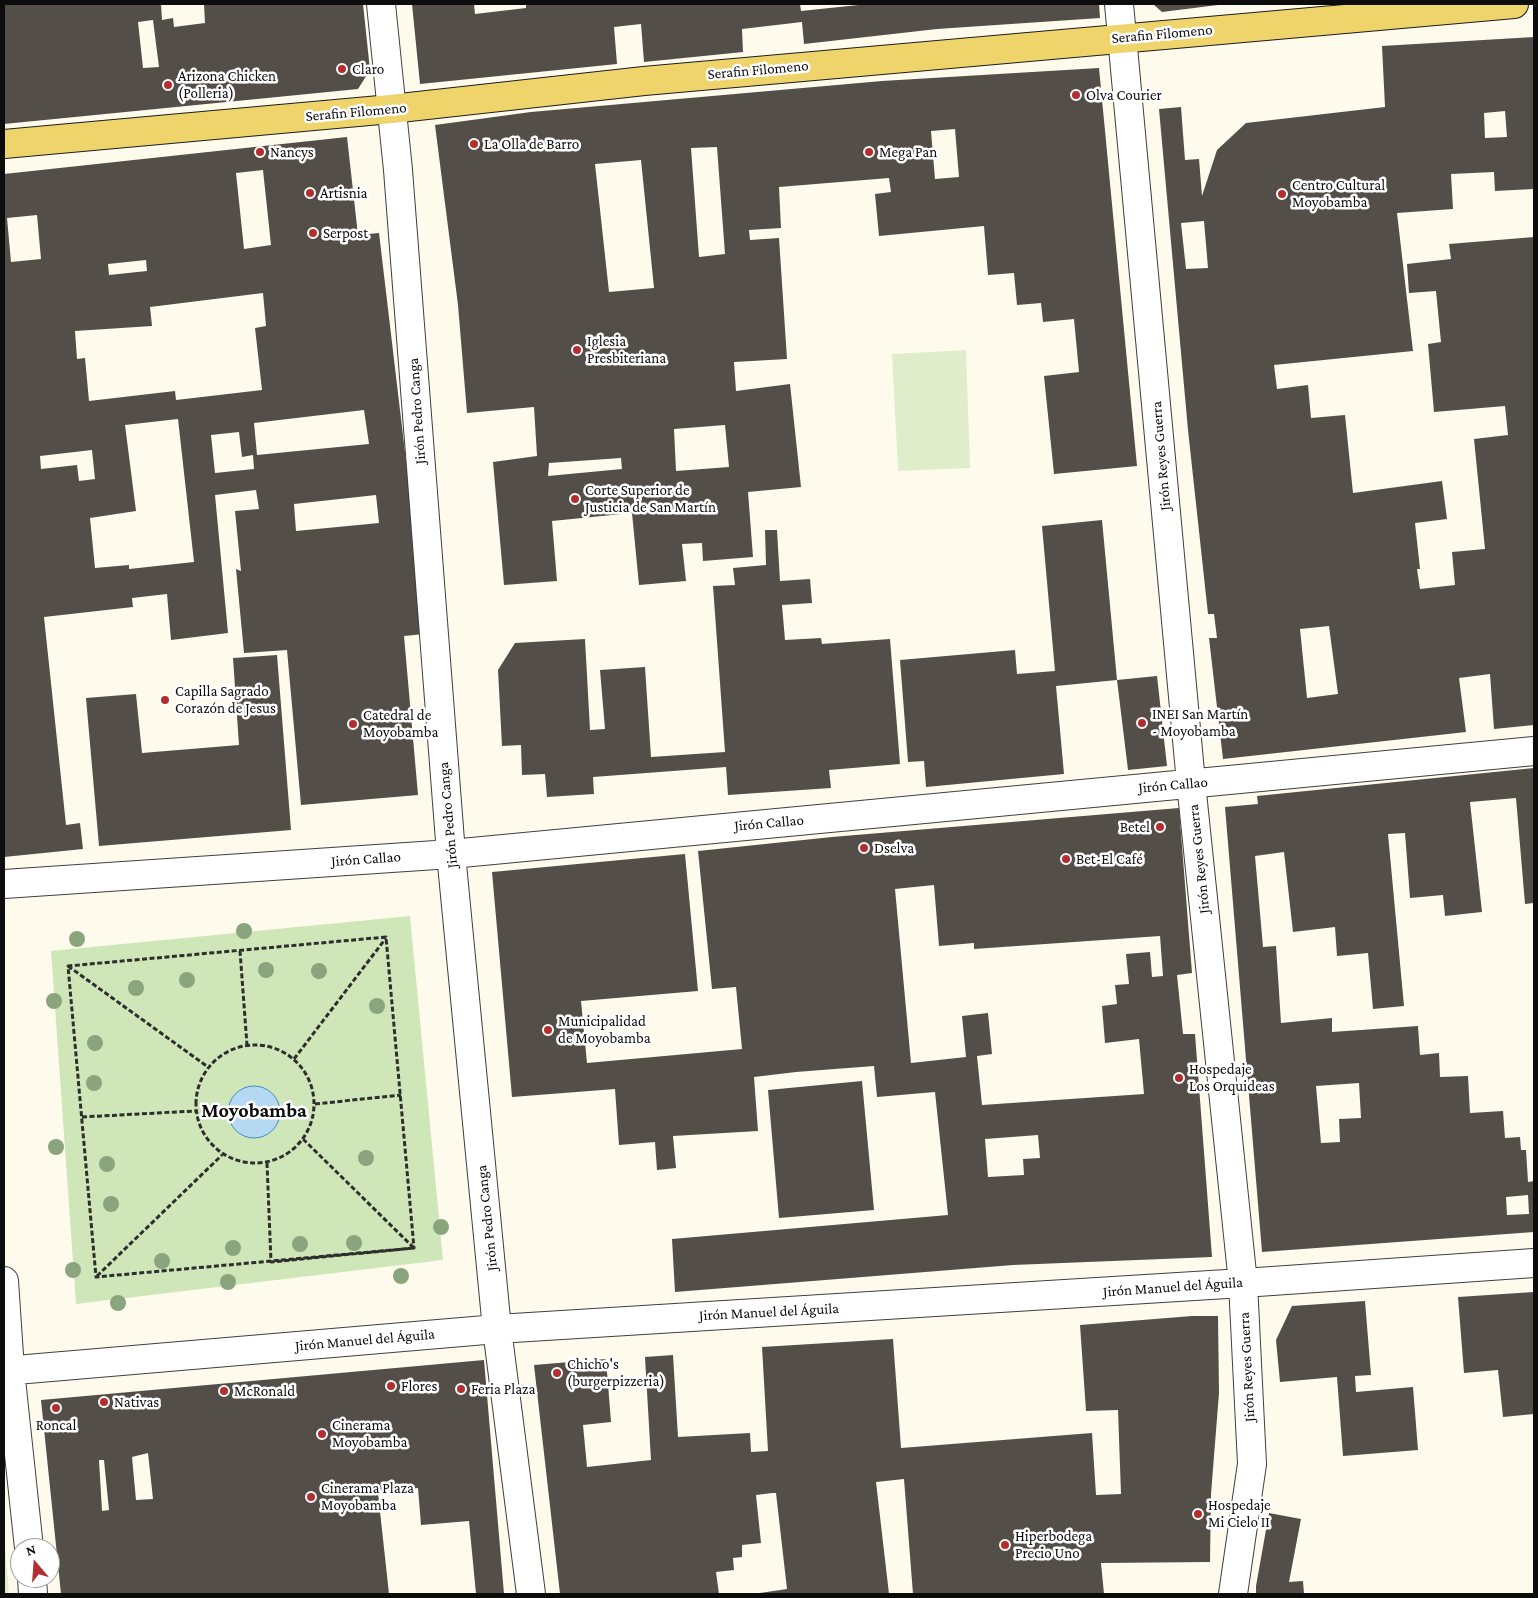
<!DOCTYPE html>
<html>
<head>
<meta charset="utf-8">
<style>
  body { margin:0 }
  #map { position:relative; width:1538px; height:1598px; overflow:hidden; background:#fefbed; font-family:"Crimson Pro",serif }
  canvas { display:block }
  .frame { position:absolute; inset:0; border:5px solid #0c0c0c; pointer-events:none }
  .north { position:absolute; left:10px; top:1538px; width:50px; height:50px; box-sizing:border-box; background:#fff; border:1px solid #9e9e9e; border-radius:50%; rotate:342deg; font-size:14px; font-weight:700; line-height:20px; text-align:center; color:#0c0c0c }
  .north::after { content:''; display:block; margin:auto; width:18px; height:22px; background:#b32e30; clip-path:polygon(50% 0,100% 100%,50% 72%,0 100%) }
</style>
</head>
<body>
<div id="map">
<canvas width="1538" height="1598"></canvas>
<div class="frame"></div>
<div class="north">N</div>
</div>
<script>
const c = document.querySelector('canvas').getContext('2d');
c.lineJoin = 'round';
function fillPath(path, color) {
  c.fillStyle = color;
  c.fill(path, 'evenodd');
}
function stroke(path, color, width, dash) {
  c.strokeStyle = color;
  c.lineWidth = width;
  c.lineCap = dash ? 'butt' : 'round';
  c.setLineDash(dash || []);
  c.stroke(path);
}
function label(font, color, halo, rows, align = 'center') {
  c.font = font + ' "Crimson Pro",serif';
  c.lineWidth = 5;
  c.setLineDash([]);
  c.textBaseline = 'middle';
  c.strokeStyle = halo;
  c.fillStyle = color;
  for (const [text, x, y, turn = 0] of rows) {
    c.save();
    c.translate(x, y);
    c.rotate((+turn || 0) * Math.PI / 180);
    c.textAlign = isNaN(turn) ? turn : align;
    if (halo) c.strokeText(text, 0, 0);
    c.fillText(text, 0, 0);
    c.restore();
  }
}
const green = new Path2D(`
  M410,916L443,1260L76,1304L51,951Z`);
const pitch = new Path2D(`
  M966,350L970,468L898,471L892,354Z
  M4,1547H5L9,1594H4Z`);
const water = new Path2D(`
  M228 1112a26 26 0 1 1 52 0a26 26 0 1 1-52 0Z`);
const building = new Path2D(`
  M4,4H161L162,20L173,18L174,27L205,23L204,4H363L370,70L358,89L4,124ZM153,20L159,67L143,68L138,22Z
  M412,4H474L475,14L526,8V4H800L801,11L868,4H1099L1100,18L937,29L804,44L802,22L742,29L743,52L644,62L641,24L614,27L617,64L420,84Z
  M1153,4H1218V5L1162,12Z
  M1534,37V189L1495,191L1494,172L1451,174L1453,209L1397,213L1413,351L1274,365L1277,389L1308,385L1311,418L1345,415L1353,493L1442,481L1447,519L1415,523L1420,569H1417L1420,589L1455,585L1452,552L1485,549L1474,439L1508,435L1505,406L1434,412L1428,344L1441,342L1436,291L1409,293L1407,264L1451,259L1449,244L1534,237V725L1494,729L1490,674L1459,678L1466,732L1223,759L1209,638H1217L1214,614H1208L1188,430L1159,109L1181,107L1185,160L1199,159L1202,196L1217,150L1246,123L1385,107L1382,46ZM1505,111L1507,137L1485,138L1484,113ZM1204,221L1208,268L1186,269L1181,223ZM1329,626L1338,694L1307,698L1300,629Z
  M1099,68L1137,466L1054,474L1044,376L1079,372L1074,319L1043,322L1041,303L1017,305L1014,273L988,275L984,226L879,236L875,194L891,192L889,178L779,187L781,228L749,230L750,240L779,238L787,359L734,362L736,391L790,384L801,487L748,492L753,557L703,561L702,543L682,544L686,581L639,585L632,513L552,521L557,581L504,585L493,462L537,456L534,407L467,413L458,305L435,125L531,112L882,81ZM955,129L959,177L935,179L931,131ZM717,147L725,254L699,257L691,148ZM641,160L654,288L609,292L595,164ZM725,425L729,467L676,471L674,429ZM621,458L622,469L548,476L549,463Z
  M347,137L358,235L379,233L409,486L424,634L404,636L418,795L301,805L287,650L244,653L236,569L241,571L235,511L259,509L256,490L215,495L228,633L171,640L167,594L132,598L133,607L44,617L66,825L80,823L83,849L4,857V174ZM263,170L271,245L244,249L236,173ZM37,215L41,259L11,262L7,218ZM146,260L147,271L109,275L108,264ZM263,293L266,326L255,328L262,390L176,400L175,391L89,401L85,358L77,359L75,331L152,326L150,307ZM364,410L369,444L257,455L254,423ZM178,419L194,562L129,569V565L95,568L90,518L136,511L125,425ZM239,432L242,457L253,455L254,469L215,473L211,435ZM92,450L95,479L79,481L77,465L41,469L40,456ZM376,495L379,523L296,531L294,504Z
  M1102,520L1117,680L1056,686L1064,774L926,787L924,761L908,762L900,660L1015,650L1017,674L1055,671L1042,526Z
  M765,530H777L780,581L810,579L812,603L782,605L785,640L821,638L822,644L890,639L900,764L829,770L831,788L728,795L726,767L593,777L594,794L547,797L545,774L522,775L521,745L502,746L498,670L515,643L585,639L590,730L605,729L600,670L645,667L651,757L725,752L713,586L735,585L733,568L766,565Z
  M277,655L291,830L99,846L86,698L136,694L142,753L239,745L233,658Z
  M1157,676L1167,766L1128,770L1117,680Z
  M1534,768V903L1525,904L1516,798L1470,802L1482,912L1445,916L1443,895L1410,898L1405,833L1388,834L1404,1006L1373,1009L1368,953L1337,956L1335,927L1293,932L1284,852L1255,856L1263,947L1276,946L1281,1023L1332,1018V1032L1418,1026L1420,1055L1439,1053L1440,1077L1468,1076L1470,1113L1503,1111L1505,1138L1520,1137L1521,1150H1526L1528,1182L1534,1181V1232L1262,1252L1225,807L1258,804L1257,796ZM1359,1083L1361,1118L1339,1119L1340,1142L1321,1143L1316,1086ZM1528,1195L1529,1214L1507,1215L1506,1197Z
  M1179,808L1192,973L1177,975L1183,1034H1195L1212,1257L1013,1265L675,1292L672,1239L948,1215L935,1092L877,1097L874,1066L796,1072L754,1077L758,1131L673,1136L676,1168L657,1170L655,1142L619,1145L615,1089L512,1097L492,872L685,854L698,991L581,1001L587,1063L742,1049L736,987L712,989L698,851L832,837ZM934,885L939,946L974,943V949L1160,936L1163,976L1152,977L1150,952L1126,954L1129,984L1115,985L1117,1004L1102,1006L1105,1043L1139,1039L1144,1094L982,1105L977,1056L992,1054L988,1013L962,1016L966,1057L911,1063L895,889ZM1038,1135L1040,1158L1023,1159L1024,1175L988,1177L985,1139Z
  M862,1081L874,1210L779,1218L768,1090Z
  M1534,1292V1414L1503,1417L1498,1370L1464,1373L1458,1297Z
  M1365,1301L1371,1375L1355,1376L1356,1392L1413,1387L1418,1450L1343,1456L1337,1377L1280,1382L1276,1340L1292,1306Z
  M1192,1316H1218L1219,1393L1211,1494L1210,1562L1101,1563L1104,1594H913L904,1479L876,1482L889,1594H753L787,1589L776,1493H772L756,1495L761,1543L742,1545V1557L733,1558L734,1570L716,1572L719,1594H560L534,1365L606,1359L611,1422L583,1425L587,1467L651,1460L645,1357L673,1355L678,1437L750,1433L751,1452L768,1451L762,1347L893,1339L901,1448L1092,1433L1096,1495L1121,1494L1118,1410L1086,1411L1080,1325Z
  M484,1360L504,1594H476L469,1521L421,1525L418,1488L378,1493L389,1594H61L41,1400ZM148,1453L153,1499L136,1500L132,1457ZM99,1460H104L109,1510L102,1511Z
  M1269,1513L1301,1519L1289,1582L1303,1581L1304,1594H1256V1586Z`);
const path = new Path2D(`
  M240,951L247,1045
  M68,966L208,1067
  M196 1104a59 59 0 1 1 118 0a59 59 0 1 1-118 0Z
  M294,1059L386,938
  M315,1104L401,1095
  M82,1117L195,1111
  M303,1139L414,1248
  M267,1163L271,1262L414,1248L386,937L68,966L96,1277L414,1248
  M97,1276L222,1155`);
const minor = new Path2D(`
  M381,4L398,170L451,854L497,1329L531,1594
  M1119,4L1191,783L1243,1283L1252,1464L1233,1594
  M4,884L451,854L1534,751
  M4,1281L10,1370L29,1548
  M4,1371L497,1329L1243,1283L1534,1263
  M32,1578L33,1594`);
const major = new Path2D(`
  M4,144L391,109L644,81L1514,4`);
const trees = [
  [244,931],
  [77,939],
  [266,970],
  [319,971],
  [187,980],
  [136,988],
  [54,1001],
  [377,1006],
  [95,1043],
  [94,1083],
  [56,1147],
  [366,1158],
  [107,1164],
  [111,1204],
  [441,1227],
  [354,1243],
  [300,1244],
  [233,1248],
  [162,1261],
  [73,1270],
  [401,1276],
  [228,1282],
  [118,1303]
];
const markers = [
  [342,69,5,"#b32e30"],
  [168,85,5,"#b32e30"],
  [1076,95,5,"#b32e30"],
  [474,144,5,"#b32e30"],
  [260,152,5,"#b32e30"],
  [869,152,5,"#b32e30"],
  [310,193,5,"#b32e30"],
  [1282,194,5,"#b32e30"],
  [313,233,5,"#b32e30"],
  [577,350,5,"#b32e30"],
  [575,499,5,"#b32e30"],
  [165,700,5,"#b32e30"],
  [1142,723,5,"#b32e30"],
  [353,724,5,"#b32e30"],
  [1160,827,5,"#b32e30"],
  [864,848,5,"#b32e30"],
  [1066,859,5,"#b32e30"],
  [548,1030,5,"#b32e30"],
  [1179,1078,5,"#b32e30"],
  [557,1373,5,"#b32e30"],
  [391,1386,5,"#b32e30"],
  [461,1389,5,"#b32e30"],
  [224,1391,5,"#b32e30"],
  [104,1402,5,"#b32e30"],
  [56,1408,5,"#b32e30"],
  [322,1434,5,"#b32e30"],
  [311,1497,5,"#b32e30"],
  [1198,1514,5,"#b32e30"],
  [1005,1545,5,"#b32e30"]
];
const streetNames = [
  ["Serafin Filomeno",1162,34,-5],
  ["Serafin Filomeno",758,70,-5],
  ["Serafin Filomeno",356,112,-5],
  ["Jirón Pedro Canga",417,411,-94],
  ["Jirón Reyes Guerra",1161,456,-95],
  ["Jirón Callao",1173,785,-5],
  ["Jirón Pedro Canga",448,815,-95],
  ["Jirón Callao",769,823,-5],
  ["Jirón Callao",366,859,-4],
  ["Jirón Reyes Guerra",1199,859,-96],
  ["Jirón Pedro Canga",487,1218,-96],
  ["Jirón Manuel del Águila",1173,1287,-4],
  ["Jirón Manuel del Águila",769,1312,-3],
  ["Jirón Manuel del Águila",365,1340,-5],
  ["Jirón Reyes Guerra",1247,1367,-93]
];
const poiNames = [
  ["Claro",352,69],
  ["Arizona Chicken",178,76],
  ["(Polleria)",178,93],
  ["Olva Courier",1086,95],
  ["La Olla de Barro",484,144],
  ["Nancys",270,152],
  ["Mega Pan",879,152],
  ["Centro Cultural",1292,185],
  ["Moyobamba",1292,202],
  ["Artisnia",320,193],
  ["Serpost",323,233],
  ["Iglesia",587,341],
  ["Presbiteriana",587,358],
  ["Corte Superior de",585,490],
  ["Justicia de San Martín",585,507],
  ["Capilla Sagrado",175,691],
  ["Corazón de Jesus",175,708],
  ["INEI San Martín",1152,714],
  ["- Moyobamba",1152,731],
  ["Catedral de",363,715],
  ["Moyobamba",363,732],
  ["Betel",1150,827,"right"],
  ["Dselva",874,848],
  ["Bet-El Café",1076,859],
  ["Municipalidad",558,1021],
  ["de Moyobamba",558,1038],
  ["Hospedaje",1189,1069],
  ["Los Orquideas",1189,1086],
  ["Chicho's",567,1364],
  ["(burgerpizzeria)",567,1381],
  ["Flores",401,1386],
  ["Feria Plaza",471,1389],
  ["McRonald",234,1391],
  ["Nativas",114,1402],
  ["Roncal",56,1425,"center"],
  ["Cinerama",332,1425],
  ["Moyobamba",332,1442],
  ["Cinerama Plaza",321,1488],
  ["Moyobamba",321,1505],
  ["Hospedaje",1208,1505],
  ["Mi Cielo II",1208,1522],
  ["Hiperbodega",1015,1536],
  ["Precio Uno",1015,1553]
];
const districtNames = [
  ["Moyobamba",254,1111]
];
fillPath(green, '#cfe6b9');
fillPath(pitch, '#e0edca');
fillPath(water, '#b5d9f2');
stroke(water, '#418bc4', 1);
fillPath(building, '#544e49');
stroke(minor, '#3f3f3f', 30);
stroke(major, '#1d1d1d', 30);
stroke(path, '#2e2e2e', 3, [5, 2.5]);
stroke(minor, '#fff', 28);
stroke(major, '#efd46b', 28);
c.fillStyle = '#8aa57d';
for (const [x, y] of trees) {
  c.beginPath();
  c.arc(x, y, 8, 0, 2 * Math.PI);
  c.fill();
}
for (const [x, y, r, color] of markers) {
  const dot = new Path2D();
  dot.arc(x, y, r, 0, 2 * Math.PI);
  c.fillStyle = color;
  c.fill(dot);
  stroke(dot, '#fff', 2);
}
label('15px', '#0c0c0c', '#fff', streetNames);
label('15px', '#0c0c0c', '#fff', poiNames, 'left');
label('bold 20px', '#0c0c0c', '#fff', districtNames);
</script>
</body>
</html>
